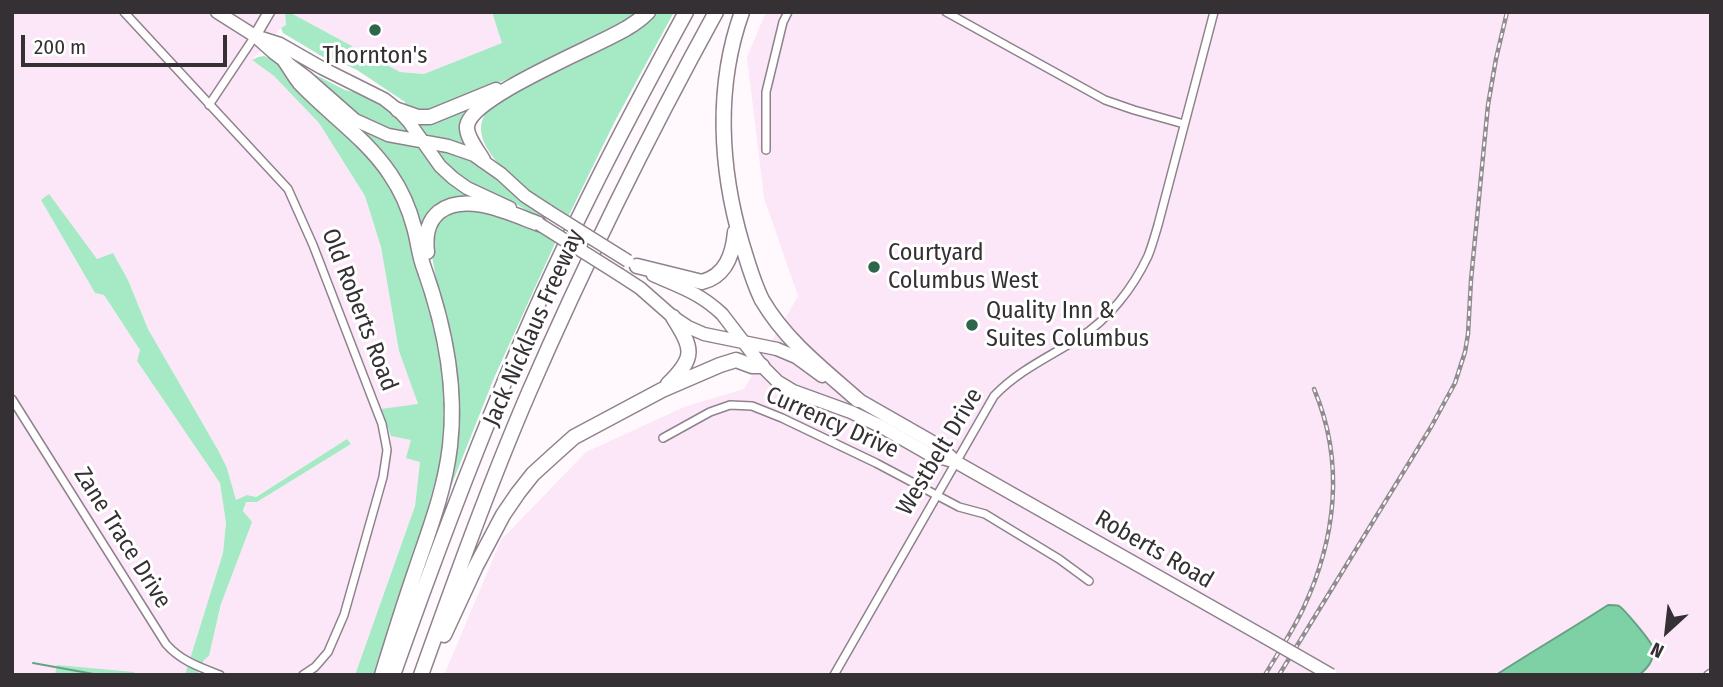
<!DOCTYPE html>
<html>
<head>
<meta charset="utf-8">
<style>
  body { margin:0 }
  #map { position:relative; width:1723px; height:687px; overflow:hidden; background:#fff9fe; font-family:"Fira Sans Condensed",sans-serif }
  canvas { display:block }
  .frame { position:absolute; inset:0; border:14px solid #353034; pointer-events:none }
  .north { position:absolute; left:1632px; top:596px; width:70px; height:70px; -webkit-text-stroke:5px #fff; paint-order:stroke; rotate:207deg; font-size:19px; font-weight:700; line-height:28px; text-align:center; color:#353034 }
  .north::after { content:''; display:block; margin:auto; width:24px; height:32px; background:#353034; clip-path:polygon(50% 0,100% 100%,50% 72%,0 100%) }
  .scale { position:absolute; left:21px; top:35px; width:206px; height:32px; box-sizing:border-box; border:4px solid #353034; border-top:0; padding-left:9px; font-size:21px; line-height:24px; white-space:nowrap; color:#353034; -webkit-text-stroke:5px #fff; paint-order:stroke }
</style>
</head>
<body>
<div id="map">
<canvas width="1723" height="687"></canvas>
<div class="frame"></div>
<div class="north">N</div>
<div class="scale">200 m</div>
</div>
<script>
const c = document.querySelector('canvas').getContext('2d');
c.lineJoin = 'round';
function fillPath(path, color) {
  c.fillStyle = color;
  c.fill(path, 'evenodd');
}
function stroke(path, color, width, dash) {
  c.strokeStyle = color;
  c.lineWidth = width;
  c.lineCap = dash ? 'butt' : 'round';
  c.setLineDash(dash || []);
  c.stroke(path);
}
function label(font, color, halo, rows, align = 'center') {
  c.font = font + ' "Fira Sans Condensed",sans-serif';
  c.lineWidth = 6;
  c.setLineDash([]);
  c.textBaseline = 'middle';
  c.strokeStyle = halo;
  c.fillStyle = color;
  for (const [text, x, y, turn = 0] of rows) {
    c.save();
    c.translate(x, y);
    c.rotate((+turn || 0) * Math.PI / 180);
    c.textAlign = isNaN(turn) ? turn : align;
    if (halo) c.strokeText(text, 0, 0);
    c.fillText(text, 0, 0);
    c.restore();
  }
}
const built = new Path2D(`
  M12,12H285L286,25L281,28L252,60L274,76L319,123L365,196L381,247L399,351L418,404L411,440L420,462L415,506L355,675H197L204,660L209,656L246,501L257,502L351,444L347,439L255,497L247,495L236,500L227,468L218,450L148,329L128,280L113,253L97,259L41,200L95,293L104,295L140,350L137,361L220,483L226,523L223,553L185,675H12Z
  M289,12H492L503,43L424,74L400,72Z
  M766,12H1711V675H444L501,540L586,452L684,407L744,389L798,296L764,198L747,57Z`);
const green = new Path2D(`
  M285,12H289L400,72L424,74L502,43L492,12H640L630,20L597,38L442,109L419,112L405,106V102L357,70L327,56L323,57L283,33L281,28L286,25Z
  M654,12H674L615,121L568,217C542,201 465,153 484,116C495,95 560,72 582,60C608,46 631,30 654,12Z
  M264,56L270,58L281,66L367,152L394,192L412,237L436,336L445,382L446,413L441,470L436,478L409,575L376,675H355L415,506L420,462L406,458L411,440L391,436L381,409L418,404L399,351L381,247L365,196L319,123L274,76L252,60L258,57Z
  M312,73L345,90L362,94L374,99L396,117L409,133C368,130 340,100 311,75Z
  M469,107C455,122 461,129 464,145L449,140L426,136L416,122Z
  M356,128L383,140L419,148L445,180L470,197L460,199L421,237Z
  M440,150L456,154L480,166L511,192L546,216L544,221C533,214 522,207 510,201C477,186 460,183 437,151Z
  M49,194L97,259L113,253L128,280L148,329L218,450L227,468L236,500L247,495L256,497L347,439L351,444L257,502H246L243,511L252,522L221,604L209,656L204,660L197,675H185L223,553L226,523L220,483L137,361L140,350L104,295L95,293L41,200Z
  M473,208L529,224L556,241L494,378L448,494H445L453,456L444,323L430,245L436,222L444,214Z
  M57,665L134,672L136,675H55Z`);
const water = new Path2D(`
  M1608,605C1611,605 1616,605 1619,606C1624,609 1650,640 1652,646C1656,658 1648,668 1639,675H1496C1533,651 1571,629 1608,605Z`);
const stream = new Path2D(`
  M33,663L99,675`);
const minor = new Path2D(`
  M124,12L288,189L313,245L382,424L387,450L383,477L344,615L328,652L315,667L303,675
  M946,12L1105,100L1134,110L1184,124
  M209,105L255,36
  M766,150V92L783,22L788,12
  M12,399L166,644C181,661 199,667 220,675
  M663,438L710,412L730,405L752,406L782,418L876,463L959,507L985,514L1059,559L1089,581
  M834,675L994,396C1019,370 1049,357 1079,338C1109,319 1133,288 1148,256C1152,246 1155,235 1158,225L1214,12
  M1708,675L1711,673`);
const secondary = new Path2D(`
  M255,36L269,12`);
const primary = new Path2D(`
  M217,12L255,36L274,53L306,77L355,120L388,135L448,146L474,155L501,174L525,196L548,211
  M258,37L280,44L322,68L384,99L398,110L409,122L440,166L453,178L467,188L510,208
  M620,275L640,288L673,317L688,327L704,334L777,349L796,357L822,376
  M653,275C680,287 700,293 722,314L762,366L778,382L793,391L851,412L880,426L929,454L956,462L1263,636
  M852,396L936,444L952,458`);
const motorway = new Path2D(`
  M742,12C715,87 720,169 742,244C748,263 753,282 762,300C786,341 823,369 858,400
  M285,61C290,68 295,77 300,83C329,114 366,138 390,174C401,190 409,208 414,227C418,240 419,255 424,268C444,324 457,386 450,446C445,489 430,528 416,569C404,604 393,639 382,675
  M398,110L418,117H430L496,90
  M483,160C478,151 466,137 467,126C471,96 598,46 627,28C634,24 642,18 648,12
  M427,252C425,236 427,222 439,212C466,191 511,214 539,224
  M637,266L702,282C726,276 733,254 735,232
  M668,384C696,357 693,349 673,317
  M444,635L476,566L503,515L518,493L533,474L555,454L574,437L662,390L720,365L736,360L752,366H762
  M393,675C428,576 464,479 504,383C556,256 620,133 686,12
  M421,675C455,580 489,485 529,392C585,263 648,136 716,12`);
const rail = new Path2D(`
  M1265,675C1278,653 1292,632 1303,609C1336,539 1345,462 1314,389
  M1279,675L1431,427L1455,383L1465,352L1468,334L1471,280L1488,105L1496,59L1507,12`);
const primaryBridge = new Path2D(`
  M548,211L628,261
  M539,224L620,275
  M1263,636L1331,675`);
const markers = [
  [375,30,7,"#2f654a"],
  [874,267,7,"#2f654a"],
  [972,325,7,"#2f654a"]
];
const poiNames = [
  ["Thornton's",375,56,"center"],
  ["Courtyard",888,253],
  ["Columbus West",888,281],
  ["Quality Inn &",986,311],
  ["Suites Columbus",986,339]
];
const streetNames = [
  ["Old Roberts Road",359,310,69],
  ["Jack Nicklaus Freeway",534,328,-66],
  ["Currency Drive",832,423,24],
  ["Westbelt Drive",940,452,-59],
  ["Zane Trace Drive",122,538,58],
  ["Roberts Road",1154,550,30]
];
fillPath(built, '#fce7f8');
fillPath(green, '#a5eac4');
fillPath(water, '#7dd1a5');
stroke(water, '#67a183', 2);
stroke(stream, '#67a183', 2);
stroke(minor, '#8f828d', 10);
stroke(secondary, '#8f828d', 13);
stroke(primary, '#8f828d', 15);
stroke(motorway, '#8f828d', 17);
stroke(minor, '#fff', 7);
stroke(secondary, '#fff', 10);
stroke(primary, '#fff', 12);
stroke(motorway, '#fff', 14);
stroke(rail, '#918c90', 4.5);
stroke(rail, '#fff', 2, [5]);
stroke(primaryBridge, '#8f828d', 15, []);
stroke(primaryBridge, '#fff', 12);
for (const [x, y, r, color] of markers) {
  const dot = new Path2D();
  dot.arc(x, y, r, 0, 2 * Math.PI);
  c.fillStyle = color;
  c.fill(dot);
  stroke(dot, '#fff', 2.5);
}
label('24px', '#353034', '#fff', poiNames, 'left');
label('24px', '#353034', '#fff', streetNames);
</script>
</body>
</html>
